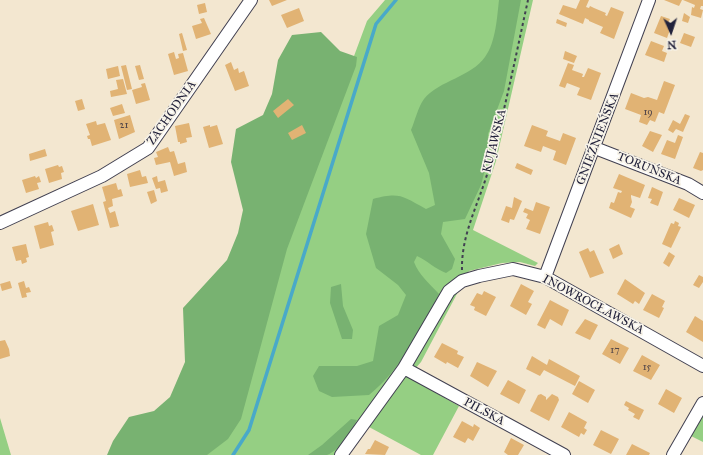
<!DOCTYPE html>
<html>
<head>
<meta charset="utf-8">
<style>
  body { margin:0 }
  #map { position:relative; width:703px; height:455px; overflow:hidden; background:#f3e7d0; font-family:"IM FELL Great Primer",serif }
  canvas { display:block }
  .north { position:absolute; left:651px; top:12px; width:40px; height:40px; -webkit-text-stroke:3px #f7f3e8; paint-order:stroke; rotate:177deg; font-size:11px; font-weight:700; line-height:16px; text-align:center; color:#22223b }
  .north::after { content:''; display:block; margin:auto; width:14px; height:18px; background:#22223b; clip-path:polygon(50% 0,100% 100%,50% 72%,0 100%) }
</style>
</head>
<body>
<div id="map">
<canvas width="703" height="455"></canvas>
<div class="north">N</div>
</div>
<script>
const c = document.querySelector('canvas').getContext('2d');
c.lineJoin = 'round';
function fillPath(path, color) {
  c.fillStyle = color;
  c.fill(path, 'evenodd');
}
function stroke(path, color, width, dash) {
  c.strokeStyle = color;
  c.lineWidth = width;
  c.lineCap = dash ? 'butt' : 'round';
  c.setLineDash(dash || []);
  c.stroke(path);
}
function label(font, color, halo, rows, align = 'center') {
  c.font = font + ' "IM FELL Great Primer",serif';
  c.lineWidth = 3.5;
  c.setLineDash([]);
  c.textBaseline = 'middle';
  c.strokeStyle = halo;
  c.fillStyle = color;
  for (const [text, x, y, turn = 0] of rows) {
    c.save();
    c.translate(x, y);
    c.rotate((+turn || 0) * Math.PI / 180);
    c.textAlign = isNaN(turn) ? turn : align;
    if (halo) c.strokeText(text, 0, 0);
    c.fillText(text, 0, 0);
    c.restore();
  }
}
const green = new Path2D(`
  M385,0H533L496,161L473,230L538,263L535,266L520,262L502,263L469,271L421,362L408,377L459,406L433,455H421L369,427L346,455H180L271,280L367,21Z
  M703,409V442L689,435Z
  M0,418L11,455H0Z`);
const forest = new Path2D(`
  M499,0H521L504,91L488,134L487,162L481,185L465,219L443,222L441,234L455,259L452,269L446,273C435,269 428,261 417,256L414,262C419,275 429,283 439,294C421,331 401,369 369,395L332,397L319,391L313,376L319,366H357L373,361L379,326L398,315L406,295L398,285L376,268L366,234L373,199C400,192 402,196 426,209L435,205L429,173L411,130C415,121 418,107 424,99C440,80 471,77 485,57C496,42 497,17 499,0Z
  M321,32L340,51L357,57L356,66L287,249L241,419L228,439L207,455H107L113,441L129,417L154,411L170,397L185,362L183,308L227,260L238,233L243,210L231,162L236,129L263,115L272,94L278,60L292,35Z
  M341,284L343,306L353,330L352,339H342L330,303L331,287Z
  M351,419L357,420C351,432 340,450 327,455C322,455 313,455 308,455L322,445Z`);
const stream = new Path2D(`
  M233,455L249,430L376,24L396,0`);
const building = new Path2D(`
  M269,0H287L272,6Z
  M580,0H589L586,7L589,8L590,6L594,8L606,13L605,15L607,16L611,7L624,12L614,39L600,33L603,27L589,21V20L585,18L583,24L559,14L563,5L576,9Z
  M664,0H682L679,6Z
  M683,0H703V6H701L700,9L703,10L701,18L691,15L692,7L694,8L695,5Z
  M205,3L207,12L199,14L197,5Z
  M299,8L304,21L287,28L281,15Z
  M684,13L690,17L688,23L682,21Z
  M661,16L670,19L668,23L672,24L667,38L654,33Z
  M204,18L211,34L196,39L192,26L202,23L200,19Z
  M557,19L567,23L566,27L556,23Z
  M182,33L187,50L183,51L179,34Z
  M684,33L695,37L691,47L680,43Z
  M651,41L664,46L662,51L667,53L664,62L645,55Z
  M565,51L577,56L574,63L563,59Z
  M174,52L176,59L179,58L178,54L183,53L188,71L174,75L168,54Z
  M231,62L234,70L238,68L239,73L244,71L249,86L235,91L225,65Z
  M568,63L574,65L572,70L583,74L582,77H584L588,68L601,73L591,100L577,95L580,88L567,83L565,88L559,86Z
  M126,65L132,89L127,90L121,66Z
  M140,65L144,79L139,80L135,66Z
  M118,66L120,76L108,79L106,69Z
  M123,79L127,94L111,97L110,91L118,89L116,80Z
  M664,81L675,85L664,114L659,112L655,122L650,120L647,125L639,122L641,115L625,109L631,93L644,98L648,97L657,100Z
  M145,83L150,100L136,104L132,90L142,87L141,84Z
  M82,99L85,109L78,111L75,101Z
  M288,99L294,105L278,118L273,111Z
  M122,104L125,113L113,116L110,108Z
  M685,114L690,116L683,132L676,129L673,133L668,130L673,120L680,124Z
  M130,115L135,132L119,139L114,120Z
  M96,121L97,125L105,123L111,140L92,146L90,139H88L87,136L90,135L86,124Z
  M189,123L192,137L186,138L187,142L180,144V142H178L175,126Z
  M210,125V127L217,125L223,144L209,148L203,127Z
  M302,125L306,133L292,140L288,133Z
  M532,125L548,131L546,136L560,141L563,133L576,138L566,165L553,160L556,151L543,146L541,152L524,146Z
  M650,131L662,135L653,152L642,146Z
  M678,135L683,137L675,159L661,154L667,140L675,143Z
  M168,147L170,152L174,151L178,164L185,162L187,172L174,176L170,162L156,165L154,158L158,157L156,152Z
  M45,149L47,156L30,161L29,154Z
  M700,152L703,153V170L701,171L693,168Z
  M517,163L533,170L531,175L515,168Z
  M58,165L59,167L62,166L64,172L61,173L62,179L49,183L45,169Z
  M140,170L142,177L146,176L148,183L130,187L127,174Z
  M619,174L645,185L640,198L631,195V197L632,202L630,207L635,209L631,218L609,208L611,202L614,203L618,192L621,193L622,191L613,188Z
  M35,176L36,178L39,176L41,182L37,183L39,189L26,193L22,180Z
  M157,176L158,182L165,180L168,191L161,193L160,188L156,189L152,178Z
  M116,183L118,190L121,189L123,196L112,199L113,206L108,208L110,213L115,211L119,226L110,228L103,202L106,201L102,187Z
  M652,187L663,192L658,206L650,203L652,199L648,198Z
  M154,190L157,201L151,204L147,192Z
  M514,197L522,201L514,220L510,219L509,223L501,220L506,206L512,208Z
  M679,198L695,205L689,218L673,210Z
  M536,202L550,207L540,234L526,229L530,220L526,218L528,214L523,212L525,208L533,211Z
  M93,204L99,225L78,231L71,211Z
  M675,221L679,223L678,226L681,227L671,248L662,244L671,223L674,224Z
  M48,222L49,226L52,225L54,231L51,232L54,245L40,249L34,226Z
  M26,244L29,257L26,258L27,262L22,264L21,260L16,261L12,247Z
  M619,244L623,254L613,259L609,249Z
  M588,248L590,252L594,250L604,273L590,278L579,252Z
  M669,252L675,256L669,267L663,263Z
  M699,275L703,277V282L699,288L693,285Z
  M625,279L645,293L639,304L635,301L633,304L617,294Z
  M10,281L12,288L2,291L0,284Z
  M24,281L26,288L29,287L31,292L26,293L27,297L22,298L18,283Z
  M521,284L534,291L528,302L532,304L526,315L510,306Z
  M484,291L496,297L486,316L474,310L475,307L470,305L477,293L482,295Z
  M652,294L665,301L662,307L664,308L659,318L643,310Z
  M550,300L569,310L562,326L550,319L545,329L537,325Z
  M695,316L703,321V342L686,332Z
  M585,319L598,325L590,340L575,333Z
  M611,339L629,348L620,364L602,354Z
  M5,340L9,349L10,356L0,359V341Z
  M442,343L458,351L457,354L464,357L458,368L447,362L446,364L434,357Z
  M642,355L660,365L651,380L633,371Z
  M532,356L547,365L549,359L580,376L575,386L544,370L540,376L526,369Z
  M477,362L497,371L488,387L470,376Z
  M508,380L526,390L519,404L500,394Z
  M579,381L595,390L588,403L572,394Z
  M666,389L682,398L674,413L658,404Z
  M541,394L546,397V400L552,394L558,397L559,400L549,421L530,411L538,395Z
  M626,401L644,410L639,420L633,417L635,414L628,410L629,408L624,405Z
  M569,412L587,422L584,428L587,430L584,435L581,433L579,437L561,427Z
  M462,421L473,427L474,424L480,428L473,441L468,438L465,443L453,437Z
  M601,430L619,439L611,454L593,445Z
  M511,438L524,445L518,455H508L504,452Z
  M375,440L389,447L385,455L365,454L368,449H370Z
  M632,444L650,453L649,455H626Z`);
const path = new Path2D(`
  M462,270C461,232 481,200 490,164C505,110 516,55 528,0`);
const street = new Path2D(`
  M595,148L688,184L703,193
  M0,223L102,176L148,148L251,0
  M545,277L649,0
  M404,368L564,455
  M341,455L404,368L449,291L462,281L479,276L513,269L545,277L703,366
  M673,455L703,403`);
const numberNames = [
  ["19",648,113],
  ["21",124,126],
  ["17",615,351],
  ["15",647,368]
];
const streetNames = [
  ["ZACHODNIA",172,113,-55],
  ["GNIEŹNIEŃSKA",598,139,-69],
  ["KUJAWSKA",495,141,-76],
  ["TORUŃSKA",649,169,22],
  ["INOWROCŁAWSKA",593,305,28],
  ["PILSKA",484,412,28]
];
fillPath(green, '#95cf83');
fillPath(forest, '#78b271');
stroke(stream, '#49a9c9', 3.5);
fillPath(building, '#e1b374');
stroke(street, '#414051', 14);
stroke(path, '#414051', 2, [3, 3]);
stroke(street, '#fff', 12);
label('10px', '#524649', null, numberNames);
label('12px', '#22223b', '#f7f3e8', streetNames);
</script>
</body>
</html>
